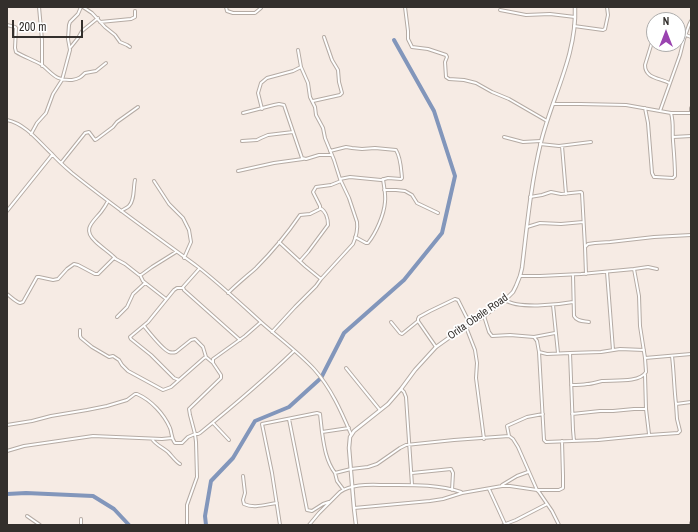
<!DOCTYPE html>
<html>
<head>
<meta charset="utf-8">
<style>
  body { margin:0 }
  #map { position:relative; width:698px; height:532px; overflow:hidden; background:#f6ebe4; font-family:"Archivo Narrow",sans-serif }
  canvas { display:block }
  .frame { position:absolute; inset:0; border:8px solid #332f2c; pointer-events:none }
  .north { position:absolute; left:646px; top:12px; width:40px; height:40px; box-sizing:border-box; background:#fff; border:1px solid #adacab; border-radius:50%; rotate:0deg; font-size:11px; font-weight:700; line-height:16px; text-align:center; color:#332f2c }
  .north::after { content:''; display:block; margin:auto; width:14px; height:18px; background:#9a43b0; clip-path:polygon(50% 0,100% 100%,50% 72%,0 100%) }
  .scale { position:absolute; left:12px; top:20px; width:71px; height:18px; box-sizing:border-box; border:2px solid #332f2c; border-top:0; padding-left:5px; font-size:12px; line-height:14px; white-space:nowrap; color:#332f2c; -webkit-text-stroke:3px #fff; paint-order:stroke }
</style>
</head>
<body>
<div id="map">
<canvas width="698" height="532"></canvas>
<div class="frame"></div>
<div class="north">N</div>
<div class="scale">200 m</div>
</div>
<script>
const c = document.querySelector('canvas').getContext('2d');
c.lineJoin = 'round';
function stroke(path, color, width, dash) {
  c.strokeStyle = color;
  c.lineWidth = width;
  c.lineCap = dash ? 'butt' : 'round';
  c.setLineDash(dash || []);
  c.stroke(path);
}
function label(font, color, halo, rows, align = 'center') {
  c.font = font + ' "Archivo Narrow",sans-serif';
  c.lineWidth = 3.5;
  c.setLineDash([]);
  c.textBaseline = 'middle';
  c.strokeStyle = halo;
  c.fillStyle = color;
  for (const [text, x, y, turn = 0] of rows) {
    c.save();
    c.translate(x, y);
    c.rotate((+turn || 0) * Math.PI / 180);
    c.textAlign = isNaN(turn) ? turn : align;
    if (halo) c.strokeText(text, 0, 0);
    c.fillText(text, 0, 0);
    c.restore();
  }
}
const river = new Path2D(`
  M7,494L26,493L93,496L114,509L129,525
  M206,525L205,516L211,481L233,458L255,421L289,407L321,378L344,333L404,280L442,233L455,176L434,111L394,40`);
const street = new Path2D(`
  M39,7L42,40V66
  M83,7L92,13L105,27L115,35L120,42L127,45L130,47
  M226,7L227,11L233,13H255L261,8
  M405,7L408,31V39L412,47L428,49L446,55L447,57L445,62L446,77L449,79L464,80L476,83L492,92L509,99L547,121
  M500,10L526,15L550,14L575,17
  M100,22L131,19L135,17V11
  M7,25L15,27L16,28L15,48L16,52C24,57 34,60 42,65C53,74 56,81 72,80C79,79 81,77 85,73L96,71L106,63
  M574,26L603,30L605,29L608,15L607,7
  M686,35L691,37
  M653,39L645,65C645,79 661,78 669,83
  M70,48L78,38L82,31L98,18
  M298,50L301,67L308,83L310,97L315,107L316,115L323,128L325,138L334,160L340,179L349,198L357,222C358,230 356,237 353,244L321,279
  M313,101L340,95L342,93L339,82L338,70L332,60L324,37
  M553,104H580L626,105L671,113H691
  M645,108L648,123L652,173L654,177H656L673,178L675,176C675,164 674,153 673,141C672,131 674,124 671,113
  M262,109L258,93L261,83L267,78L293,71L301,67
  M660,111L680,55L684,39L689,25L691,21
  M243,113L274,105L279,104L284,105L302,158L306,159L319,155H332
  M691,113V108
  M7,120C26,124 39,142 52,154C58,161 65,167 72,173C113,206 156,236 198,267C220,284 241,304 262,323C279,338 298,352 314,369C331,388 341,411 351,434
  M31,134L37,123L46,113L53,94L62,80L70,50L68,39L69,25L70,22L78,14L81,7
  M504,137L523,142L541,141
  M673,137L691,136
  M242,141L257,140L261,138L268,135L293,132
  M540,144L559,146L591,142
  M562,146L566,194
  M330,151L346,147L352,148L362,149L375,148L396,150C401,158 401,169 402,178L401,179L388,178L381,180L350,177L340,179
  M61,163L85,133L89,132L95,140L97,139L113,127L117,122L138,107
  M238,171L274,163L303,159
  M154,181L169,204L183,218L189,230L191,242L184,258
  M384,190H396L405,191L412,195L417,203L438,213
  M530,197L542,195L551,192L561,194L581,192L582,193L585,247
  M108,201C106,205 104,208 101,212C93,222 82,229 95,241C101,247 109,252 115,258
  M7,211L52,155
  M121,211C124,209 127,208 129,206C135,200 133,188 135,180
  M527,227L540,223L561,224L583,222
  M355,237L366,243H368C376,233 384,215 385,202C386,195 384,187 383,179
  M300,261L308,252L328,225C328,219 326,211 320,208
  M199,269L183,287L184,290L240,340
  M607,272L613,350
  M586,274L585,247L588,244L595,243L610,242L654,237L691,235
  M140,275L143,281L166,299
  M573,275L574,316C577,322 584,321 589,322
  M520,276H540L581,274L634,269L648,267L657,269
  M228,293C237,284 247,276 256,268C272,252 287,234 300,215L310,214L320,209V206L313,192L316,187L331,185L341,181
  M7,294C11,297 16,302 20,303L23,302L37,277H39L53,280L58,279L67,269L74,264L78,265L95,274H98L114,258L125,264L139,275H141L152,267L176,252
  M505,300C518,309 557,305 573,302
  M553,305L558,353
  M484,316L489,332L492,336L510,335L534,337L537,341L539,352L544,440L546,442L598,440L649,435L678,433L680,431L677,419L676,404L691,402
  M117,317L127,307L133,294L145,283
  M261,322L245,336L213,359V363L221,375V378L189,409L190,415L195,434H198L200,433C232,407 264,380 294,351
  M391,322L400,333L402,334L418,321
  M144,326C149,332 162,349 169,352C172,353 173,353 176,352L191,340L195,339L203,347L206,357
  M466,327L475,350L477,363L476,378L484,439
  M80,330V336L81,338L92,347L109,357L113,356L119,360L122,365L128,371L163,390L171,387L204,358L206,357L212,362
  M272,332L295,307L316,286L321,279L305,266L279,242
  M534,337L555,333
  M436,347L418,321V319L419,317L430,311L455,299L458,300L470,324
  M539,352L547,354L570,353L601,352L620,349L644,350
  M570,353L573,430L574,441
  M672,356C674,372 674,388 676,404
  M645,358L691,354
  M346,368L380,410
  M645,375L646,409L649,434
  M179,380L174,378L151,355L131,339L130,337L148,322L174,290L177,288H183
  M571,385C576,385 582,385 587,384C592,384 597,382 602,381C613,380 640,383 646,372L645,358L640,326L639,296L634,269
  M401,389L404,392L406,397L412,485
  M572,414L600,411H613L634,409H646
  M289,419L307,510L312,511L323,504L329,502
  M213,423L229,440
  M7,425L32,421L51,416L87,410L107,406L127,400L135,394H137C151,400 164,414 170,428C172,433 171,438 175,443H182L188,437L195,434
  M322,432C324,446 326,461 335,473L351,469L368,467L377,464L400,448L406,445L454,440L509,436L513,439L518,447L537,490H559L563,488V476L562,441
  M509,436L507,426L509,425L527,417L543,414
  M152,439C156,445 162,447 168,452C172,456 175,461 180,464
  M7,451L24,446L93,436L162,439L172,438
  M335,473L337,481L343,489
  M412,473L451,469L453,473L452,490
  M243,476L245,493L243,500L244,504C254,509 267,504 277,503
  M502,485L517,476L528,472
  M489,489L505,524
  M354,508L430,501L443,499L462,493L502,486H510L537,490L539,492L552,511L559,525
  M27,516L40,525
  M81,525V519
  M187,525V505L197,477L196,442L195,434
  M280,525L272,473L262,424L317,413L320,414L322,432L349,428
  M309,525L319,513L340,492C353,483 372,485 386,485C411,485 437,484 461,492
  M503,525L516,520L547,504
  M691,525V523`);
const secondary = new Path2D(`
  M356,525L354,508L349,448L350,437L354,431L388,404L401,389L415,370L436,347L457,332L484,316L505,300L513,292L516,286L520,276L522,268C527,226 531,183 541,142C552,97 577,55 575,7`);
const streetNames = [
  ["Orita Obele Road",478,317,-35]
];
stroke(river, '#8296bb', 4);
stroke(street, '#b5aba4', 4);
stroke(secondary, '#b5aba4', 4.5);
stroke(street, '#fff', 2);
stroke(secondary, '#fff', 2.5);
label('11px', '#332f2c', '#fff', streetNames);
</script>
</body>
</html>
